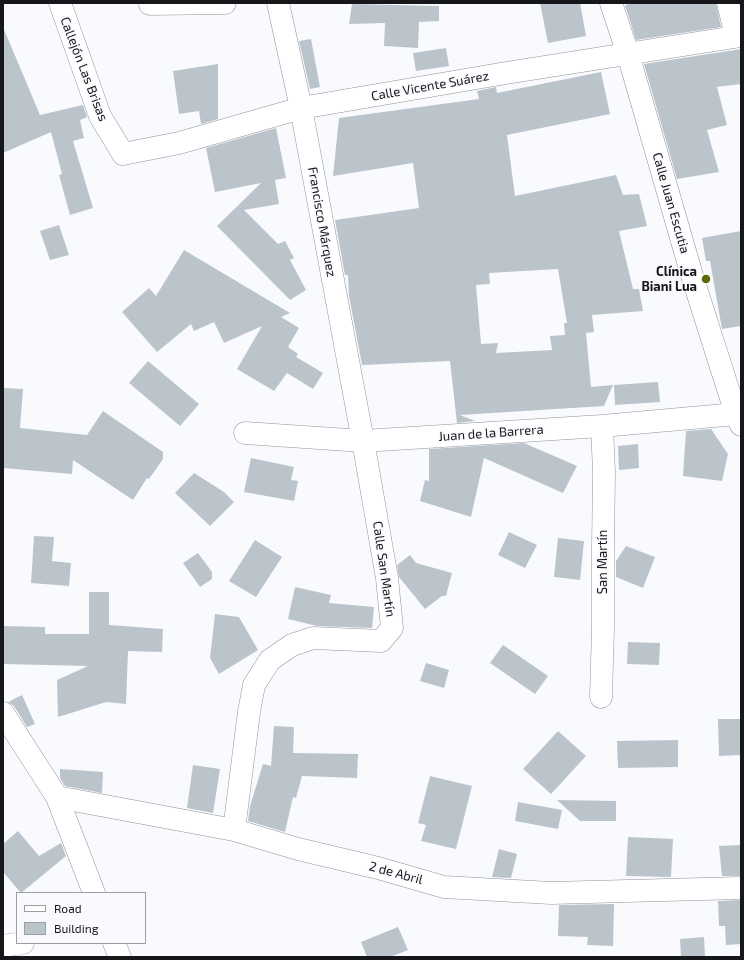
<!DOCTYPE html>
<html>
<head>
<meta charset="utf-8">
<style>
  body { margin:0 }
  #map { position:relative; width:744px; height:960px; overflow:hidden; background:#f9fafe; font-family:"Exo 2",sans-serif }
  canvas { display:block }
  .frame { position:absolute; inset:0; border:4px solid #16171a; pointer-events:none }
  .legend { position:absolute; left:16px; top:892px; width:130px; height:52px; box-sizing:border-box; background:#f9fafe; border:1px solid #9e9fa3; margin:0; padding:5px 7px; list-style:none; font-size:12px; color:#16171a }
  .legend li { display:flex; align-items:center; gap:8px; height:20px }
  .legend b { width:20px; border:1px solid #9e9fa3 }
</style>
</head>
<body>
<div id="map">
<canvas width="744" height="960"></canvas>
<div class="frame"></div>
<ul class="legend">
<li><b style="height:5px;background:#fff"></b>Road</li>
<li><b style="height:11px;background:#bcc4cb"></b>Building</li>
</ul>
</div>
<script>
const c = document.querySelector('canvas').getContext('2d');
c.lineJoin = 'round';
function fillPath(path, color) {
  c.fillStyle = color;
  c.fill(path, 'evenodd');
}
function stroke(path, color, width, dash) {
  c.strokeStyle = color;
  c.lineWidth = width;
  c.lineCap = dash ? 'butt' : 'round';
  c.setLineDash(dash || []);
  c.stroke(path);
}
function label(font, color, halo, rows, align = 'center') {
  c.font = font + ' "Exo 2",sans-serif';
  c.lineWidth = 3;
  c.setLineDash([]);
  c.textBaseline = 'middle';
  c.strokeStyle = halo;
  c.fillStyle = color;
  for (const [text, x, y, turn = 0] of rows) {
    c.save();
    c.translate(x, y);
    c.rotate((+turn || 0) * Math.PI / 180);
    c.textAlign = isNaN(turn) ? turn : align;
    if (halo) c.strokeText(text, 0, 0);
    c.fillText(text, 0, 0);
    c.restore();
  }
}
const building = new Path2D(`
  M540,3H580L586,36L548,43Z
  M633,3H716L721,27L636,40L625,5Z
  M352,4L439,6V21L419,22L418,48L384,46L385,23L349,24Z
  M3,27L40,115L83,105L87,117L80,120L84,138L73,141L93,208L70,215L59,175L62,174L51,132L3,153Z
  M311,39L320,87L310,89L299,41Z
  M446,48L449,66L416,71L413,53Z
  M741,49V84L717,87L727,125L707,130L719,172L677,179L644,64Z
  M218,64V119L201,124L199,111L179,114L173,71Z
  M601,72L610,114L507,135L515,196L616,175L623,195L639,194L647,226L619,231L633,289H639L643,311L592,315L594,332L586,333L591,387L613,385L604,406L460,415L475,421L457,423L450,361L362,365L349,296L348,275H345L335,220L419,208L413,163L333,176L339,118L479,99L477,91L496,87L497,93ZM558,269L567,323H564L565,335L550,336L552,350L496,353L498,343L481,344L476,285L490,284L489,273Z
  M276,128L286,178L275,180L279,204L244,210L278,244L285,241L294,258L290,260L306,290L290,300L217,226L261,183L215,192L206,148Z
  M59,225L69,255L50,260L40,231Z
  M741,231V326L722,329L710,261H706L702,238Z
  M184,250L290,313L281,317L299,328L288,347L298,354L296,357L323,373L313,389L287,373L274,391L237,369L262,326L224,343L214,322L194,331L191,324L157,352L122,312L149,288L156,296Z
  M148,361L199,404L180,426L129,383Z
  M658,382L660,402L615,405L614,385Z
  M3,388L23,389L20,428L87,435L103,411L163,452V459L149,479L147,478L133,500L73,460L72,474L3,468Z
  M711,429L728,454L722,481L683,476L686,431Z
  M524,443L577,466L563,493L484,458L471,517L420,501L425,480L429,481V449Z
  M638,444L639,468L619,470L618,446Z
  M251,458L294,467L291,480L298,481L294,501L244,492Z
  M194,473L224,492L234,502L210,526L175,493Z
  M509,532L537,545L525,568L498,555Z
  M34,536L54,537L52,561L71,563L69,586L31,583Z
  M558,538L584,541L580,580L554,577Z
  M255,540L282,557L256,597L229,581Z
  M626,546L655,557L643,588L616,577V561Z
  M198,553L212,572V579L200,587L183,563Z
  M410,555L416,563L452,573L446,596H442L425,609L399,577L397,565Z
  M295,587L331,595L329,603L374,607L372,628L317,626L288,619Z
  M89,592H109V625L163,629L162,652L128,651L126,704L106,702L58,717L57,680L88,666L3,664V626L45,627V634H89Z
  M215,614L239,617L258,650L219,674L210,658Z
  M628,642L660,643L659,665L627,664Z
  M503,645L548,676L535,694L490,663Z
  M426,663L449,670L444,688L420,681Z
  M22,695L35,724L27,727L14,706L8,702Z
  M718,719H741V755L719,756Z
  M274,726L294,727L293,753L358,754L357,778L302,776L296,798L293,797L285,832L248,821L250,806L263,764L271,766Z
  M558,731L586,756L551,794L523,769Z
  M678,740V767L618,768L617,741Z
  M193,765L220,769L213,813L187,808Z
  M60,769L103,772L102,793L65,786L60,778Z
  M430,776L472,786L456,849L421,841L426,825L418,823Z
  M557,800L616,801V821H580Z
  M518,802L562,810L558,829L515,821Z
  M18,831L39,856L61,843L66,856L21,893L3,872V844Z
  M628,837L673,839L671,877L626,876Z
  M741,845V876H722L719,846Z
  M499,849L517,854L511,878L492,877Z
  M741,900V944L726,945L725,926H719L718,901Z
  M614,904L613,946L587,945L588,937L558,936L559,905Z
  M398,927L408,950L390,957H367L361,942Z
  M704,937L705,957H681L680,939Z`);
const minor = new Path2D(`
  M60,3L100,116L123,154L179,143L301,108L506,73L741,36
  M611,3L628,54L693,279L736,414L741,425
  M728,3L736,36
  M150,4L225,3
  M245,433L363,441L602,426L736,414
  M601,697L603,628V548L604,472L602,426
  M3,713L57,797L94,893
  M57,797L234,830L298,849L378,868L444,887L551,893L741,888
  M234,830L249,712L254,685L270,660L292,645L313,638L381,641L392,628L387,578L363,441L301,108L278,3
  M114,943L120,957
  M3,946L23,943`);
const markers = [
  [706,279,5,"#616706"]
];
const streetNames = [
  ["Callejón Las Brisas",84,69,69],
  ["Calle Vicente Suárez",430,86,-10],
  ["Calle Juan Escutia",671,203,74],
  ["Francisco Márquez",322,222,80],
  ["Juan de la Barrera",491,433,-4],
  ["San Martín",603,562,-90],
  ["Calle San Martín",384,569,82],
  ["2 de Abril",396,873,15]
];
const poiNames = [
  ["Clínica",697,272],
  ["Biani Lua",697,287]
];
fillPath(building, '#bcc4cb');
stroke(minor, '#91939c', 23);
stroke(minor, '#fff', 22);
for (const [x, y, r, color] of markers) {
  const dot = new Path2D();
  dot.arc(x, y, r, 0, 2 * Math.PI);
  c.fillStyle = color;
  c.fill(dot);
  stroke(dot, '#f9fafe', 1.5);
}
label('13px', '#16171a', '#f9fafe', streetNames);
label('bold 13px', '#16171a', '#f9fafe', poiNames, 'right');
</script>
</body>
</html>
